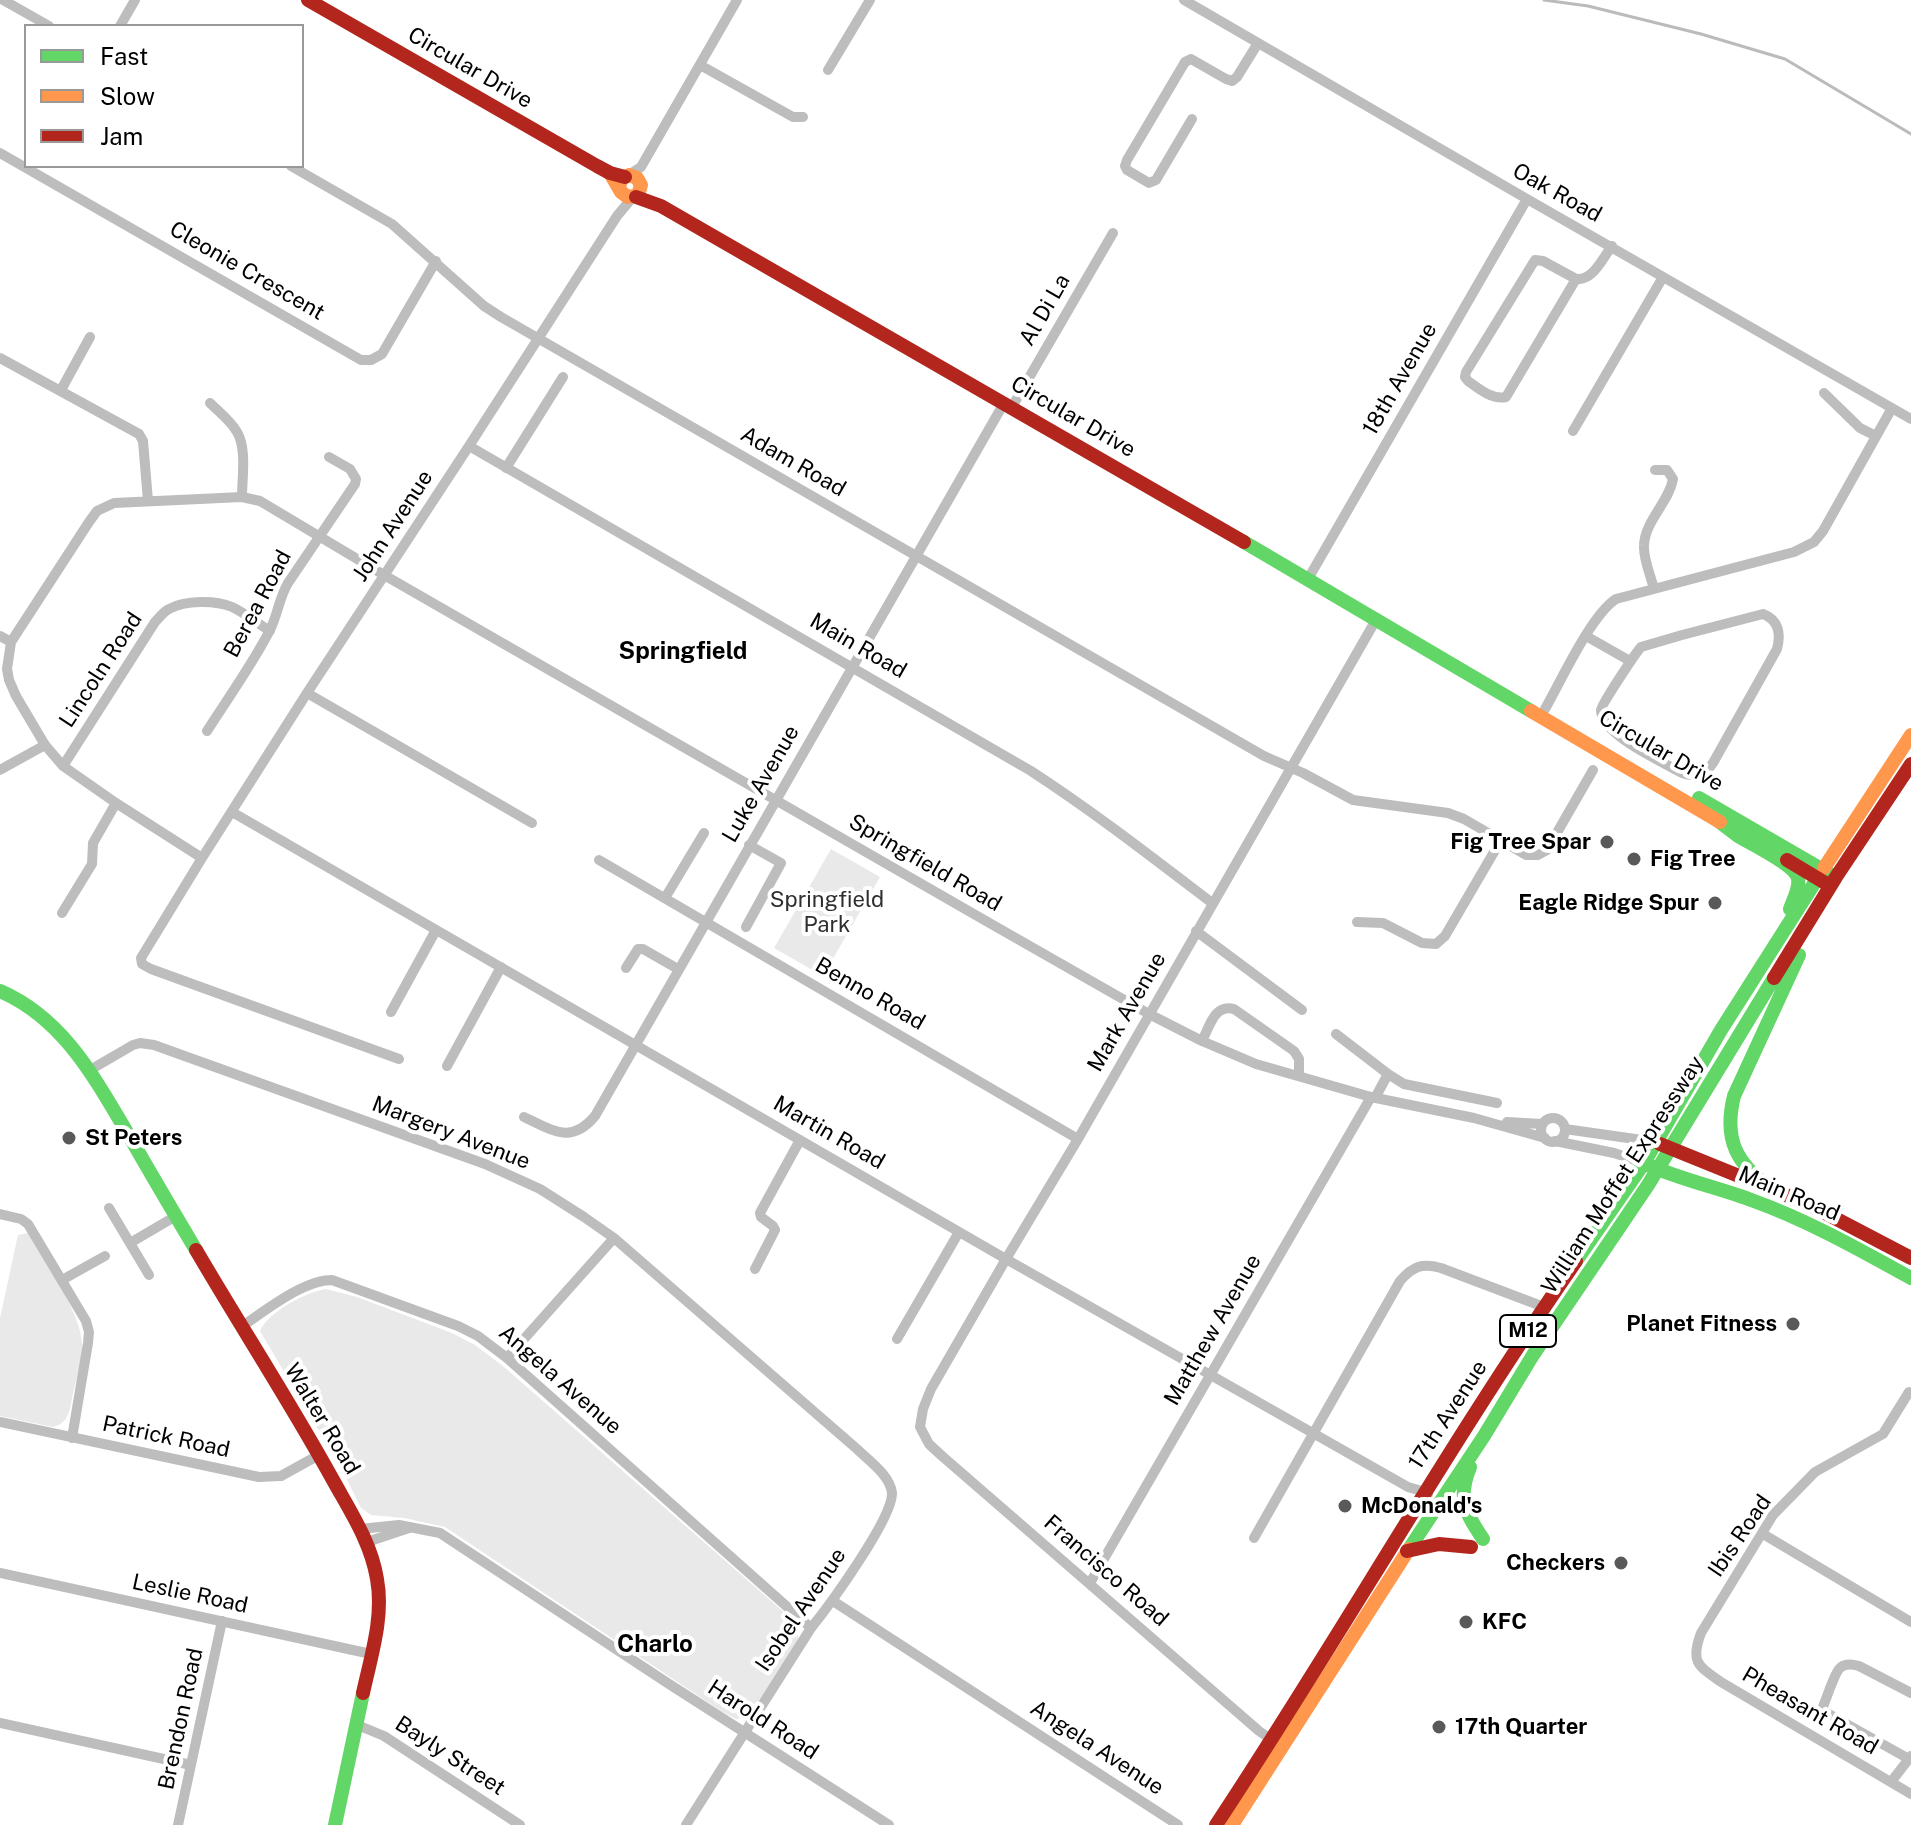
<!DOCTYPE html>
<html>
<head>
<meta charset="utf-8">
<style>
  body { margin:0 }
  #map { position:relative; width:1911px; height:1825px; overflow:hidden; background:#fff; font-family:"Public Sans",sans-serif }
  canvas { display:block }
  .legend { position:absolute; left:24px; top:24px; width:280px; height:144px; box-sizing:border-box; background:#fff; border:2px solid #999; margin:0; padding:10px 14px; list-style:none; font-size:24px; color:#000 }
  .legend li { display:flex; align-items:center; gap:16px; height:40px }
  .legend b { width:40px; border:2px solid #999 }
</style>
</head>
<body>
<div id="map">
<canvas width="1911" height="1825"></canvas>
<ul class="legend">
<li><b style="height:10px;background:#63d668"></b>Fast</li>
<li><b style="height:10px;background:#ff974d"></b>Slow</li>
<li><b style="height:10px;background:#b3261e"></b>Jam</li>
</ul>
</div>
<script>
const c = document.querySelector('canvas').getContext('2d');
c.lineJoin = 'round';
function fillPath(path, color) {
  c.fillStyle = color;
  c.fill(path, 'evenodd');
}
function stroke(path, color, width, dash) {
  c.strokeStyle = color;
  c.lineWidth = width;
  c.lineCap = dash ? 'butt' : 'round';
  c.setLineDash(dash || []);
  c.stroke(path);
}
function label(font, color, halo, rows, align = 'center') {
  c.font = font + ' "Public Sans",sans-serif';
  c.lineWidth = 8;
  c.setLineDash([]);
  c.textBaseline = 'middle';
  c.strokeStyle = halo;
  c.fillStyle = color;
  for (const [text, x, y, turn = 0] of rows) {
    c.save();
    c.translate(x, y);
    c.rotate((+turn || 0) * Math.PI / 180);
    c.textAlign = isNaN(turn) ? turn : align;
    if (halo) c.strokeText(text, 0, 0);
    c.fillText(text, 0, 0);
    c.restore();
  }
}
const green = new Path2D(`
  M831,849L880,877L823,976L774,948Z
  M28,1233C45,1262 81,1312 82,1344C82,1360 77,1377 73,1393C70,1408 70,1423 53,1427L0,1416V1318L18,1235Z
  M326,1289L357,1297L452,1333L475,1345L503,1366L794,1621L798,1629V1640L748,1717L736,1719L721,1711L445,1527L404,1518L371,1515L361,1508L341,1468L260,1331C268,1312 306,1292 326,1289Z`);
const stream = new Path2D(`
  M1544,0L1588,6L1701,34L1785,59L1911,134`);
const street = new Path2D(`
  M3,0L49,26
  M1184,0L1527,199L1911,419
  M120,26L135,0
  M700,65L793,117H803
  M828,70L870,0
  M1192,119L1156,180L1149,183L1127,170L1125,166L1127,160L1185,62L1191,59L1226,79L1232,81L1237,77L1258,43
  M0,153L361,360H371L382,354L436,261
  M291,166L392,224L484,306L501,317L1264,756L1303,773L1353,800L1448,813L1464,819L1526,855H1538L1547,850L1593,770
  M629,175L641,167L737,0
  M1576,279L1506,397C1492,400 1479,389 1468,381L1465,377L1466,372L1535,260L1543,261L1576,279C1593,281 1602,259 1612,246
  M0,358L139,434L143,441L148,501
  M61,390L90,337
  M1824,393L1860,428L1876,436
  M210,403C219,412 230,420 237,432C247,449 242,477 242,497
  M1012,407L1113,233
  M1573,431L1663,277
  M469,446L1031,771C1094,812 1153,858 1212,903
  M506,468L563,377
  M1308,579L1527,199
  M1654,589C1651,576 1643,559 1644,545C1645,521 1669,502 1673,479L1667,470H1655
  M1763,614C1779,620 1781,634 1777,649L1713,763C1705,775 1694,777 1682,773C1663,762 1600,734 1601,710C1601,705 1635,654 1641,647L1682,635Z
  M0,636L11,642
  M1586,636L1630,661
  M307,693L532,823
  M1545,709C1561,681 1591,615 1616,599L1794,552L1814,542L1823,531L1892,408
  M207,731C228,698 252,665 270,630C278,614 279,598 288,583L355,484L356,479L350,469L329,457
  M63,766L155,622C160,617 163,612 169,609C185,600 215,600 232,607C245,613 257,623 270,631
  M0,770L45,745
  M232,812L1006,1259L1408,1487L1425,1492L1428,1494
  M202,858L116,803L63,766L45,745L16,696L9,680L7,669L11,642L89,522L97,511L114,503L242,497L260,501L384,575L986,921L1149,1014L1202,1041L1256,1064L1371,1097L1474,1118L1545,1138
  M599,860L1078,1139
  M665,898L704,833
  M62,913L92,864L93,843L116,803
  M1357,922L1383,923L1422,943L1436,944L1445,936L1501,840
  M746,927L781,863L749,845
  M1196,931L1302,1010
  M626,968L638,949H643L678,969
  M391,1012L436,930
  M1336,1034L1388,1074L1375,1098
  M1202,1041C1210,1026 1214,1004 1234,1009L1294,1051L1299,1059V1076
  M399,1059L151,969L142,964L141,958L202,858L307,693L469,446L617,216L632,198
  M447,1066L501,967
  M90,1070L133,1045L140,1043L154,1045L485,1164L540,1189L584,1217L614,1238L857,1449C868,1460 890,1475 892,1493C893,1518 829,1606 811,1628L686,1825
  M1388,1074L1404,1084L1497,1103
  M524,1117C552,1130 571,1145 595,1116L1004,403
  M1541 1130a12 12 0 1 1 24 0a12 12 0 1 1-24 0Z
  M1507,1122L1542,1124
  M1565,1129L1656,1142
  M1555,1141L1614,1153L1644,1163
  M109,1208L149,1275
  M0,1214L21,1219L28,1224L86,1321L89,1332L88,1343L72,1438
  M130,1243L176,1216
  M755,1269L775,1230L773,1226L761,1217L760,1213L800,1140
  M62,1280L105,1256
  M241,1327C265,1311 303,1280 332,1280L458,1326L478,1336L507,1358L811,1628
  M897,1339L959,1232
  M507,1358L614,1238
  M1909,1392L1883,1434L1815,1472L1773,1515L1701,1633C1690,1662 1698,1666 1721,1682L1911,1794
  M0,1422L259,1477L281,1476L319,1455
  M360,1529L399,1525L440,1533L669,1684L889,1825
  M1763,1534L1911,1622
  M1254,1538L1400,1281C1413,1266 1422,1263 1441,1268L1544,1307
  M367,1542L409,1528
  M0,1573L371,1654
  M1090,1583L1371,1097
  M833,1601L1178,1825
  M0,1723L191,1765
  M355,1724L384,1736L520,1825
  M1272,1740L1259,1731L942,1456L929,1444L920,1427L923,1409L931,1389L1006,1259L1078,1139L1377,618
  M1909,1759L1834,1717L1824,1711L1823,1707C1825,1701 1828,1694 1830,1688C1837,1672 1838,1660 1859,1666L1911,1693
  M1891,1782L1911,1756
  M178,1825L222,1621`);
const fast = new Path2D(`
  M1244,542L1531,711
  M1699,798L1830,874
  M1713,817C1721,823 1730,830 1738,836C1751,844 1796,865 1798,879C1800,888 1793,900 1790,909
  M0,991C65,1019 96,1081 131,1139C152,1176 174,1213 196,1250
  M1648,1165C1682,1180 1720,1188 1754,1201C1809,1221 1860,1250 1911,1278
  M1773,1190C1737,1165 1723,1140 1734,1096L1799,955
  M1576,1261L1644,1163L1721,1030L1824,868
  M1470,1467C1457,1499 1465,1512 1483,1539
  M1409,1549L1484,1436L1533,1355L1648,1185L1774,978
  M335,1825L363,1693`);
const slow = new Path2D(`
  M610,173L621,192L628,197L638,195L641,185L637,178L629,175L621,179L619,188
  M1531,711L1720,822
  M1824,868L1911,735
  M1232,1825L1409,1549`);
const jam = new Path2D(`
  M308,0L597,166L610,173L625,177
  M636,197L661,206L1244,542
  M1787,860L1827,884
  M1774,978L1836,877L1911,764
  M1660,1144L1808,1204L1911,1258
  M196,1250C241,1327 290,1402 333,1480C350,1511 371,1542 377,1579C384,1617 371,1656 363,1693
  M1407,1551L1439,1544L1471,1547
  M1216,1825C1339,1639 1449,1444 1576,1261`);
const markers = [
  [1607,842,8,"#595959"],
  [1634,859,8,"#595959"],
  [1715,903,8,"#595959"],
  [69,1138,8,"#595959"],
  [1793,1324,8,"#595959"],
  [1345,1506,8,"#595959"],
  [1621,1563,8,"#595959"],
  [1466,1622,8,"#595959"],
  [1439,1727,8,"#595959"]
];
const shields = [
  [1528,1331,56]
];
const shieldNames = [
  ["M12",1528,1331]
];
const streetNames = [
  ["Circular Drive",470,68,30],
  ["Oak Road",1557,193,29],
  ["Cleonie Crescent",247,271,30],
  ["Al Di La",1045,310,-60],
  ["18th Avenue",1400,379,-60],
  ["Circular Drive",1073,417,30],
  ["Adam Road",793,462,30],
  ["John Avenue",393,526,-57],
  ["Berea Road",258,604,-62],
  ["Main Road",858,646,30],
  ["Lincoln Road",101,670,-57],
  ["Circular Drive",1661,751,30],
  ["Luke Avenue",761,784,-60],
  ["Springfield Road",925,863,30],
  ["Benno Road",870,994,30],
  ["Mark Avenue",1127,1012,-60],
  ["Margery Avenue",451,1133,21],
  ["Martin Road",829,1133,30],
  ["William Moffet Expressway",1623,1175,-57],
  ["Main Road",1789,1194,23],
  ["Matthew Avenue",1213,1330,-60],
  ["Angela Avenue",560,1380,41],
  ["17th Avenue",1448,1415,-57],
  ["Walter Road",322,1419,59],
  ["Patrick Road",166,1437,12],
  ["Ibis Road",1740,1536,-56],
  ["Francisco Road",1106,1571,41],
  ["Leslie Road",190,1594,12],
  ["Isobel Avenue",801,1610,-56],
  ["Pheasant Road",1810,1711,30],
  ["Brendon Road",181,1719,-78],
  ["Harold Road",763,1720,33],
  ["Angela Avenue",1097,1748,33],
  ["Bayly Street",450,1756,33]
];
const poiNames = [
  ["Fig Tree Spar",1591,842,"right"],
  ["Fig Tree",1650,859],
  ["Eagle Ridge Spur",1699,903,"right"],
  ["St Peters",85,1138],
  ["Planet Fitness",1777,1324,"right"],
  ["McDonald's",1361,1506],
  ["Checkers",1605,1563,"right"],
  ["KFC",1482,1622],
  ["17th Quarter",1455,1727]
];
const parkNames = [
  ["Springfield",827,900],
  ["Park",827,925]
];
const neighbourhoodNames = [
  ["Springfield",683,652],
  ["Charlo",655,1645]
];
fillPath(green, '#e9e9e9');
stroke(stream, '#bbb', 3);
stroke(street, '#bdbdbd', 10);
stroke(fast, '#63d668', 14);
stroke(slow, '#ff974d', 14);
stroke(jam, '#b3261e', 14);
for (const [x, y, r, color] of markers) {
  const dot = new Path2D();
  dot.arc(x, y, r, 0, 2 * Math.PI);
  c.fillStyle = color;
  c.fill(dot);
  stroke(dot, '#fff', 3);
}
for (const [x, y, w] of shields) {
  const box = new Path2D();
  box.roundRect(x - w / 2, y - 16, w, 32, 6);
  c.fillStyle = '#fff';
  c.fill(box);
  stroke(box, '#000', 2);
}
label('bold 20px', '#000', null, shieldNames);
label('22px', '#000', '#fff', streetNames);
label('bold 22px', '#000', '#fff', poiNames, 'left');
label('22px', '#2e2e2e', '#fff', parkNames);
label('bold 24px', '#000', '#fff', neighbourhoodNames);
</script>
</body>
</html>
